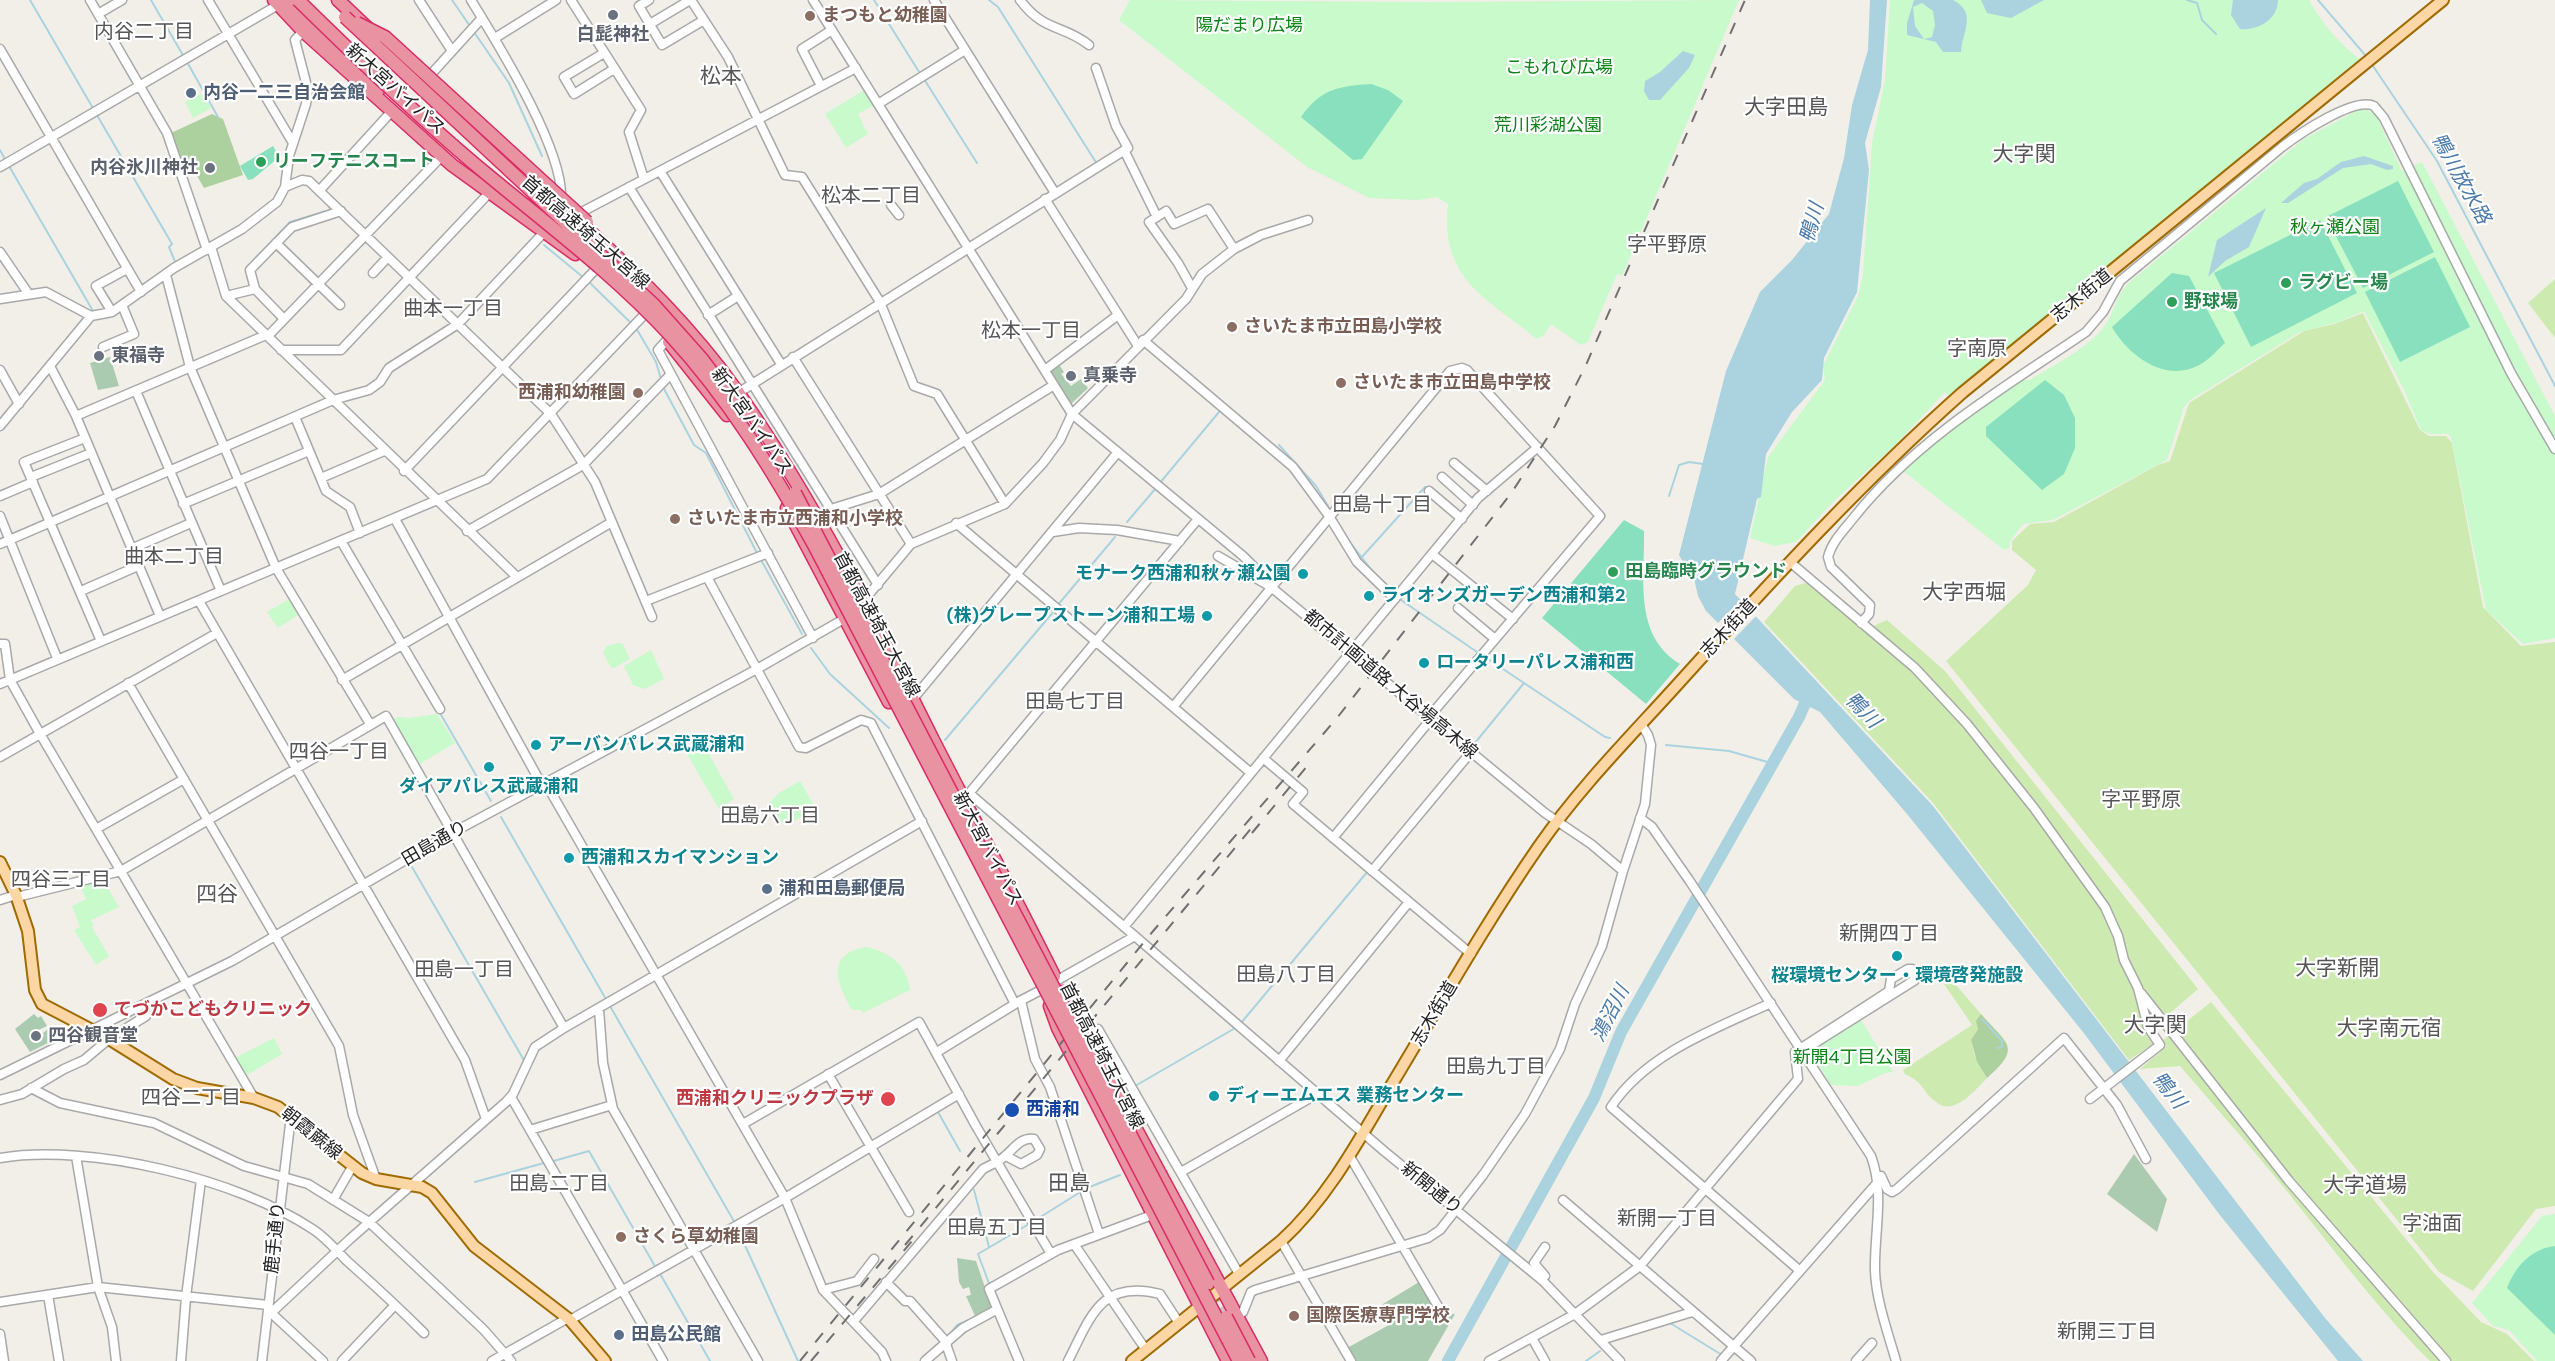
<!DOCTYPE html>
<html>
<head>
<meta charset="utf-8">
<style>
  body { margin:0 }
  canvas { display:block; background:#f2efe9 }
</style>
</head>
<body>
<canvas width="2555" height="1361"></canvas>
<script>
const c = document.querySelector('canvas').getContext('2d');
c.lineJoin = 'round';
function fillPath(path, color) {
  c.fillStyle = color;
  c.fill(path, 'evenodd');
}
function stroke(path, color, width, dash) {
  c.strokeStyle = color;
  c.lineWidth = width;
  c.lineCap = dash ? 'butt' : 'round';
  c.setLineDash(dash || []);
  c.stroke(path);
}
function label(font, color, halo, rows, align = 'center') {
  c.font = font + ' "DM Sans","Noto Sans JP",sans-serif';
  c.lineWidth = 4.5;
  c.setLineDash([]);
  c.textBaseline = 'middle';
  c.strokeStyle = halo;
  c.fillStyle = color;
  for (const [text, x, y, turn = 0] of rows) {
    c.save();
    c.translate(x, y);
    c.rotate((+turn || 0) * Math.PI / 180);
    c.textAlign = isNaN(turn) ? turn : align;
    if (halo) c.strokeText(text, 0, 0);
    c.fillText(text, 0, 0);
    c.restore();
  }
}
const grass = new Path2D(`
  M2555,279V338L2528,303Z
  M2363,313L2420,430L2429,436H2446L2452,443L2483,607L2521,646L2555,642V1206L2536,1209L2473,1291L2439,1272L1946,661L2028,585L2036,570L2012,550V541L2030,524L2054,522L2158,465L2170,461L2189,403L2304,331L2334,324Z
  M1809,582L1864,630L1887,620L1945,671L2198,989L2146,1034L2153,1044L2129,1060L1933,803L1764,622L1795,586Z
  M1949,977L1981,1014L1977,1021L1978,1029L1971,1040L1974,1054L1987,1078C1975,1090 1954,1117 1936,1102C1922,1092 1925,1083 1905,1074L1903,1070L1972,1025L1942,981Z
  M2211,1002L2433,1272L2481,1322L2507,1334L2534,1361H2430C2369,1301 2321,1231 2266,1166C2238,1132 2208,1099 2180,1066L2140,1069L2167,1046L2163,1040Z`);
const forest = new Path2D(`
  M212,114L223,119L243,175L204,188L192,167L183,169L171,133Z
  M1981,1014C2007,1044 2023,1047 1987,1078L1977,1062L1971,1040L1978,1029L1976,1021Z`);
const cemetery = new Path2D(`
  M110,357L119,386L98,390L90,363Z
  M1058,363L1064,372L1061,374L1071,386L1081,379L1088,388L1071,404L1050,373L1049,370Z
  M34,1014L38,1018L41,1016L47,1026L30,1034L35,1042L44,1036L43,1033L48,1029L54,1040L30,1052L15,1029Z
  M2134,1154L2167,1199L2157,1232L2107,1194Z
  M957,1258L976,1261L992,1308L975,1316L966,1296L971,1295L969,1287L963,1289L959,1282Z
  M1419,1282L1439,1313L1455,1314L1428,1361H1355L1347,1348L1389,1325L1378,1307Z`);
const park = new Path2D(`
  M1130,0L1430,2L1739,0L1622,276L1617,274L1588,342L1581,345L1551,324L1544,335L1537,339C1485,297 1440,279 1448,204L1437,197L1418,200L1369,198L1307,167L1119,20Z
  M1890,0H2309C2323,25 2339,43 2362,61L1951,398L1945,392L1895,445L1834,501L1796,542L1774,546L1750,538L1768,457L1825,380L1823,366L1858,296L1863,275L1872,143L1885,80Z
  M866,89L876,104L858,114L868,134L846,148L825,114Z
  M203,93L211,108L193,118L185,101Z
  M2358,110H2367L2376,115L2402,171L2422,162L2555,416V638L2523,644L2486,610L2451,437L2448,434H2430L2421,430L2405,392L2364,311L2338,322L2300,332L2190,400L2184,407L2167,460L2053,520L2023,524L2010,541L2009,548L2004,550L1903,471L1945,435L2022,380H2030C2052,366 2088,348 2103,328C2116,311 2115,294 2132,280L2304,139Z
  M291,598L300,614L278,628L267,612Z
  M618,643L623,644L630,659L612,669L603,653L607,646Z
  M651,650L664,679L645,689L633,685L624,666Z
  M437,714L455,743L416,766L390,721L398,717L409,718Z
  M701,740L734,799L719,809L684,749Z
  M800,781L816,809L791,823L781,822L767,805L779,793Z
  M102,878L119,907L91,920L94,925L92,927L109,956L96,965L74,930L80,927L72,906L86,899L79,884Z
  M867,947C890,953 907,964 910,990L863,1013L861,1010H852C837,983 824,954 867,947Z
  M1861,1020L1893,1072L1885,1073L1858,1086L1831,1085L1810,1051Z
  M274,1038L282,1054L244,1077L233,1059Z
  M2555,1214V1361H2537L2509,1330L2493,1326L2472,1303L2542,1216Z`);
const pitch = new Path2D(`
  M1371,84L1388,90L1403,101L1362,159L1353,160L1301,117C1321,89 1338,86 1371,84Z
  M273,146L279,157L253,179L248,180L240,166Z
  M2398,181L2434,252L2363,288L2326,217Z
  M2320,220L2357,293L2251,347L2214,273Z
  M2435,257L2470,327L2400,362L2365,292Z
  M2172,273L2189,276L2225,343C2218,349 2212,357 2204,362C2169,386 2129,357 2112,327Z
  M2045,380L2064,395L2075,418V448L2064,474L2042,490L1986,436V427Z
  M1624,520L1644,531C1645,579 1633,635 1680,664L1646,704L1542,618Z
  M2555,1246V1335L2507,1288C2516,1266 2531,1249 2555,1246Z`);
const water = new Path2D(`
  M1870,0H1887L1881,87L1865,143L1869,170L1857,292L1824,358L1822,380L1792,412L1766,454L1761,497L1757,499L1735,594L1933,806L2325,1318L2363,1361H2338L2219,1214L2083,1032L1907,814L1820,712L1794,699L1706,611L1698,596L1693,574L1690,575L1679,555L1726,371L1760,292L1792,260L1829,214L1844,158L1852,105L1868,50Z
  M1914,0H1953C1978,13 1962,32 1961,52H1943L1936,42L1907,35V23ZM1922,3L1933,11L1935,25L1932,37L1924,39L1915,26L1913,7Z
  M1981,0H2044L2011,18L1987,13Z
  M2233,0H2278C2278,20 2257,31 2240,29L2231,15Z
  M1683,51L1695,55L1689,68L1660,100H1649L1644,91L1645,81L1660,72Z
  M2364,156L2393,166V169L2387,170L2371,164L2343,168L2288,203H2281L2304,183L2317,179L2341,162Z
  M2266,208L2249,247L2225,261L2208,277L2217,240Z`);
const pier = new Path2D(`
  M1743,598L1758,614L1732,641L1716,625Z`);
const stream = new Path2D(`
  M30,0L172,244L169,247L176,264
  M151,0L184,57
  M452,0L509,83L542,156
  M874,0L921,75
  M989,0L998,7L1097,164
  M2187,0L2197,3L2202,20L2216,34
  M2318,0L2366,56
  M187,62L218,117
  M2371,63L2437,161L2555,386
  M924,79L977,163
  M0,150L6,161
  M9,166L93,311
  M544,245L584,278
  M247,272L246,268L290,222L330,210L329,205
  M589,282L632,324
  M636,328L656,362L661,379
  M663,387L694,445L706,453L757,553
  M1279,445L1316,486L1331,511
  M1159,484L1219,412
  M1669,496L1679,465L1689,462L1703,464
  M1334,516L1346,536
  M1127,522L1156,488
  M1349,541L1373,572
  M345,543L437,505
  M326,551L340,545
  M760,558L802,634
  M1361,558L1425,487
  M1398,598L1480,654
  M1057,606L1115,537
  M811,648L830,674L889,728
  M1485,657L1605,737L1610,738
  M440,713L491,801
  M945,740L1054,611
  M1666,745L1729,751L1771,763
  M1470,749L1524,683
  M501,817L735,1223
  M412,867L525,1062
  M1982,1019L2002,1041V1047L1998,1048
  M1241,1023L1368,871
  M1136,1088L1135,1086L1237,1027
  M938,1112L960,1151
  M550,1162L589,1151L656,1268
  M475,1182L544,1163
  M1087,1188L1120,1175
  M974,1190L989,1247
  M1034,1221L1082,1191
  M737,1228L798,1361
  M659,1272L710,1361
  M990,1286L978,1254L1029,1224
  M1670,1323L1722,1355
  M950,1334L957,1325L969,1320
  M1453,1352L1457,1354
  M1586,1361L1600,1351`);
const river = new Path2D(`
  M1448,1361L1594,1098L1621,1032L1799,717L1811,690`);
const highwayTunnel = new Path2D(`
  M1207,1274L1228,1315`);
const minor = new Path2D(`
  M90,0L167,133L207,250
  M208,0L293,143
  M419,0L452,51
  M471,0C495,39 571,160 560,205C559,209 556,213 554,217
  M571,0L641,110L629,132L644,179
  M649,0L639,6L662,45L704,20
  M691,0L728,57L785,175L802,177L880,302L914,386L937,394L1005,504
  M813,0L1072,414L1243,556L1257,570L1264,582
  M934,0L1055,193
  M1020,0C1045,33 1063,24 1089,45
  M98,14L122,0
  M650,24L690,0
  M495,38L556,0
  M0,49L141,292
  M604,53L564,77L574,94L614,69
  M425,81L482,18
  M821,86L802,49L832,30
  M878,104L965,50
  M1124,150L1157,217
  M0,167L278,5
  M660,171L781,364
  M285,187L302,180L309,181L551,414L595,482L652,617
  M629,187L878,585
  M319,191L392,111
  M1045,199L1138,346
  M891,205L899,215
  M574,216L856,68
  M276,243L340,305
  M211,247L226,296L517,577
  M0,252L28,293
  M373,273L388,257
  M166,275L190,367L276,568L370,724
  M1192,288L1178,263L1149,222L1166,211L1174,224L1208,209L1234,249
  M226,296L255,289
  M0,299L46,292L91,316L112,312L174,268L242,229L277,202L285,187L289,156L306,104L308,90L295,40L303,31
  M112,312L96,286L127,269
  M708,315L738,296
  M284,319L255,289L250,270L292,227L341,211
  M268,336L442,156
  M667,340L658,350L813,638
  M1143,340L1293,467L1329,516L1357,562L1395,599
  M103,347L134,334L122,305
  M281,350H341L490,192
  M793,357L911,544
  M50,366L76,416L160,616
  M0,370L19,404
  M1045,370L1118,315
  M136,391L221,591
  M738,393L1128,148L1116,126L1096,68
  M76,416L266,335
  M295,417L326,491L350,507L360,533
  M0,426L91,316
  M85,438L24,462L101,641
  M1454,463L1487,491
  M404,471L595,270
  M31,477L91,453
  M1442,477L1473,505
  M321,478L384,451
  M1429,491L1462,519
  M0,496L33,482
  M183,504L309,451
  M831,509L879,494L1054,385
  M0,516L57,658
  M395,519L538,778L545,782L785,1198L823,1290L882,1352L886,1361
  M956,523L1251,773
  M467,531L583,465L671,374
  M1053,532L1079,528L1117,530L1180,541
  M341,541L440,709
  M0,544L333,400L369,390L380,382L389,368L458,324L548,228
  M131,549L191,523
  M1432,554L1513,619
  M1218,556L1271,587L1545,813L1591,844L1623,871
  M1790,562L1915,668L1967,724L2034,808L2105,907L2118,936L2124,960L2138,988L2148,1027L2160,1045L2090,1099
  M707,577L799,747L806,748L861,720L871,723L1015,1004L937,1052
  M81,591L138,566
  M199,601L465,1060L486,1119
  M646,601L768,553
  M860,605L911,544L1005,504L1043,463L1060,440L1072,414L1186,299L1202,274L1234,249L1261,235L1308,220
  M1458,608L1495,639
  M1861,623L1869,614L1870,605L1831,567L1828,557C1832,541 1845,529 1855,516C1918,438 2005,387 2086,332L2103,312L2120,281L2282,147C2299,134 2355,96 2374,106L2384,118L2511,373L2555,449
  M0,644H5L10,680L39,732L254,1098
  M342,680L612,522
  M128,683L339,1046L353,1115L376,1179
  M0,684L487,479L644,315
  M913,699L1118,452
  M1173,707L1450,371L1462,368L1467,370L1600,516L1429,717
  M0,757L217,633
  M1263,758L1303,792L1293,804L1471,954
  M969,793L1384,1151L1543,1281L1620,1361
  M966,797L1198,519
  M1640,818L1652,827L1689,880L1871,1156C1885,1194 1874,1232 1875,1271C1876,1300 1888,1333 1896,1361
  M96,829L184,779
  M1333,838L1431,719
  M1372,871L1471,752
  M17,897L121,871L386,716L564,1028L922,821
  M0,900L16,895
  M1124,927L1478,498L1538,447
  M1056,981L1135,936
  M2141,993L2289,1181L2446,1361
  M1021,1001L1035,1059L1050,1087L1099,1234
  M1018,1002L1041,990
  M1771,1003C1714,1029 1646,1054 1611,1107L1799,1270
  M599,1009L603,1063L613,1109L758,1361
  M1098,1029L1239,1274
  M1279,1061L1409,902
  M828,1074L909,1212
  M0,1075L232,961L452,833L757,669L849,616
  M31,1088L60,1103L154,1123L244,1166L308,1184L369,1222L484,1330L511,1361
  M511,1097L663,1361
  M0,1100L22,1094L64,1069L84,1060L109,1039L146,1016L149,1003
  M743,1124L919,1022L976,1126L1051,1254
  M530,1130L612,1105
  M1349,1155L1439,1308
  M76,1156L98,1287L112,1327L116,1361
  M0,1158C90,1143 238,1179 314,1230C326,1238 337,1251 347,1261C373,1284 399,1308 424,1333
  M1181,1172L1317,1094
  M1878,1177L1881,1176L1887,1189L1892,1192L1897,1189L2064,1038L2117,1105L2146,1159
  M333,1200L352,1167
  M1563,1200L1751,1361
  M1281,1241L1351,1361
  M1074,1244L1146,1350
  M1545,1276L1534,1263L1545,1247
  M886,1282L905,1301H910L947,1343
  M823,1290L857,1281L874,1259
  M48,1295L59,1361
  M0,1302L98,1287L268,1305
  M268,1310L323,1361
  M271,1313L350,1239L506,1102L513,1094L535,1047L564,1028
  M1237,1317L1243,1312L1251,1292L1255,1290L1428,1238L1440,1230L1483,1175L1525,1114L1560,1049L1575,1004L1602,946L1623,871L1645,804L1651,745L1648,735L1641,724
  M570,1320L785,1198L959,1094
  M854,1321L983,1169C990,1165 999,1162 1005,1156C1014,1149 1020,1137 1034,1139L1040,1149L1037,1155L1021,1164L1006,1156
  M0,1334L4,1361
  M1532,1338L1545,1361
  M1601,1340L1692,1312
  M946,1344L952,1361
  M181,1361L186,1297L201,1180
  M262,1361L291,1116
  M342,1361L395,1305
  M492,1361L568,1318
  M925,1361L963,1328L996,1310
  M1019,1361L989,1289L1058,1250L1152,1215
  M1068,1361C1091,1316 1101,1279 1160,1294L1179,1323
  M1489,1361L1575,1314L1640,1266L1798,1079L1795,1052L1889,991L1891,979L1908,969H1912L1915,980L1802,1051
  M1721,1361L1878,1182
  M1856,1361L1872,1343`);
const major = new Path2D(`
  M0,862L16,895L28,931L35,990L42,1004L109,1039L173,1079L197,1088L254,1098L278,1107L362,1173L376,1179L422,1187L432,1193L474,1246L570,1320L605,1361
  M1132,1361L1281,1241C1327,1199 1358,1142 1389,1089C1438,1008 1485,924 1539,846C1582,784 1636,731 1686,675C1774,578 1863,481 1962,393L2443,0`);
const highway = new Path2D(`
  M274,0L303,31L452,165L575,254
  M288,0L379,89
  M338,0L396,55
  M575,218C635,272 692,328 739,394C815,503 875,623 934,742C974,820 1015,898 1054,976
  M669,342L727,415
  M787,508L889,702
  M1062,992L1261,1361
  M1050,1006L1058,1028L1228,1361`);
const rail = new Path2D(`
  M1252,833L1313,759
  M905,1245L1254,825
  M800,1361L1154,930L1337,718L1512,492L1555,426L1586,365L1745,0
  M811,1361L912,1241`);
const highwayBridge = new Path2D(`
  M298,0C356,57 415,114 477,166C544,222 612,272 671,336C729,399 773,471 814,545L1239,1361
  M345,17L654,305L702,359L741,411
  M357,23L385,37L587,222
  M795,493L1208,1283
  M1226,1317L1249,1361`);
const markers = [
  [613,15,6,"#6b7280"],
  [810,16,6,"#8d6e63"],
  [191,93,6,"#5c6f8a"],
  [261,162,6,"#2e9e5b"],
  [210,168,6,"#6b7280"],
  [2286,283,6,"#2e9e5b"],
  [2172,302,6,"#2e9e5b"],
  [1232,327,6,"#8d6e63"],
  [99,356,6,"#6b7280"],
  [1071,376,6,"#6b7280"],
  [1341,383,6,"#8d6e63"],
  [638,393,6,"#8d6e63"],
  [675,519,6,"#8d6e63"],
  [1613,572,6,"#2e9e5b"],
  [1303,574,6,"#0f9aa8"],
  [1369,596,6,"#0f9aa8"],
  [1207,616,6,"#0f9aa8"],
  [1424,663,6,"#0f9aa8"],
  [536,745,6,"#0f9aa8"],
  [489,767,6,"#0f9aa8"],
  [569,858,6,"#0f9aa8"],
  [767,889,6,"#5c6f8a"],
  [1897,956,6,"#0f9aa8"],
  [100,1010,8,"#e0444e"],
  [36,1036,6,"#6b7280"],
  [1214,1096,6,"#0f9aa8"],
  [888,1099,8,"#e0444e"],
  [1012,1110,8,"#1a4fb4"],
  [621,1237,6,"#8d6e63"],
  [1294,1316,6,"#8d6e63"],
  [619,1335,6,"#5c6f8a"]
];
const educationNames = [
  ["まつもと幼稚園",822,16],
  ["さいたま市立田島小学校",1244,327],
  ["さいたま市立田島中学校",1353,383],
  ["西浦和幼稚園",626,393,"right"],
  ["さいたま市立西浦和小学校",687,519],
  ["さくら草幼稚園",633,1237],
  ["国際医療専門学校",1306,1316]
];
const parkNames = [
  ["陽だまり広場",1249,26],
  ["こもれび広場",1559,68],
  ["荒川彩湖公園",1548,126],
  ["秋ヶ瀬公園",2335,228],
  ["新開4丁目公園",1852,1058]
];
const worshipNames = [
  ["白髭神社",613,35,"center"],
  ["内谷氷川神社",198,168,"right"],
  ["東福寺",111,356],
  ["真乗寺",1083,376],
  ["四谷観音堂",48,1036]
];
const streetNames = [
  ["新大宮バイパス",395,90,42],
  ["首都高速埼玉大宮線",585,233,41],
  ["志木街道",2082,296,-39],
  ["新大宮バイパス",751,422,55],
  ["首都高速埼玉大宮線",876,625,62],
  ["志木街道",1729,629,-47],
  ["都市計画道路 大谷場高木線",1390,685,40],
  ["田島通り",435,844,-30],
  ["新大宮バイパス",987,849,62],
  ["志木街道",1435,1014,-59],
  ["首都高速埼玉大宮線",1101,1056,63],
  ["朝霞蕨線",311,1134,39],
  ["新開通り",1431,1189,39],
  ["鹿手通り",276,1238,-84]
];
const serviceNames = [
  ["内谷一二三自治会館",203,93],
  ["浦和田島郵便局",779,889],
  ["田島公民館",631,1335]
];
const leisureNames = [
  ["リーフテニスコート",273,162],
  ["ラグビー場",2298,283],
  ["野球場",2184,302],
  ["田島臨時グラウンド",1625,572]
];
const cultureNames = [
  ["モナーク西浦和秋ヶ瀬公園",1291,574,"right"],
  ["ライオンズガーデン西浦和第2",1381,596],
  ["(株)グレープストーン浦和工場",1195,616,"right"],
  ["ロータリーパレス浦和西",1436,663],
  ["アーバンパレス武蔵浦和",548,745],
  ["ダイアパレス武蔵浦和",489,787,"center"],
  ["西浦和スカイマンション",581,858],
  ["桜環境センター・環境啓発施設",1897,976,"center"],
  ["ディーエムエス 業務センター",1226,1096]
];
const healthNames = [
  ["てづかこどもクリニック",114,1010],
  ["西浦和クリニックプラザ",874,1099,"right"]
];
const transitNames = [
  ["西浦和",1026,1110]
];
const neighbourhoodNames = [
  ["内谷二丁目",144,33],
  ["松本二丁目",871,197],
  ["字平野原",1667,246],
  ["曲本一丁目",453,310],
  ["松本一丁目",1031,332],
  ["字南原",1977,350],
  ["田島十丁目",1382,506],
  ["曲本二丁目",174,558],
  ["田島七丁目",1075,703],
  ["四谷一丁目",339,753],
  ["字平野原",2141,801],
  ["田島六丁目",770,817],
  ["四谷三丁目",61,881],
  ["新開四丁目",1889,935],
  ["田島一丁目",464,971],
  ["田島八丁目",1286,976],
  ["田島九丁目",1496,1068],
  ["四谷二丁目",191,1099],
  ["田島二丁目",559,1185],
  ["新開一丁目",1667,1220],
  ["字油面",2432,1225],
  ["田島五丁目",997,1229],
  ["新開三丁目",2107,1333]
];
const waterNames = [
  ["鴨川放水路",2460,179,61],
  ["鴨川",1813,223,-74],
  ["鴨川",1862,711,46],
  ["鴻沼川",1611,1014,-63],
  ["鴨川",2168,1091,52]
];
const quarterNames = [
  ["松本",721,77],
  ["大字田島",1786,108],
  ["大字関",2024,155],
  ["大字西堀",1964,593],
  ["四谷",217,895],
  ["大字新開",2337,969],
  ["大字関",2155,1026],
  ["大字南元宿",2389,1029],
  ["田島",1069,1184],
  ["大字道場",2365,1186]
];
fillPath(grass, '#cdebb0');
fillPath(forest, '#add19e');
fillPath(cemetery, '#aacbaf');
fillPath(park, '#c8facc');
fillPath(pitch, '#88e0be');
fillPath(water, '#aad3df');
fillPath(pier, '#f2efe9');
stroke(stream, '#aad3df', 2);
stroke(river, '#aad3df', 12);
stroke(highwayTunnel, '#c8c6c1', 12, [12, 6]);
stroke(minor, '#a9a9a9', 11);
stroke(major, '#a06b00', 14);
stroke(highway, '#dc2a67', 15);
stroke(minor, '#fff', 8);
stroke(major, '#fcd6a4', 10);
stroke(highway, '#e892a2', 12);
stroke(rail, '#707070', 2, [12, 12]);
stroke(highwayBridge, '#dc2a67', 15, []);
stroke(highwayBridge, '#e892a2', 12);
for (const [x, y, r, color] of markers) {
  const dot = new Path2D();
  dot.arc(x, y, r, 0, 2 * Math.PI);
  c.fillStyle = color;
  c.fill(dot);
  stroke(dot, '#fff', 2);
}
label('bold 18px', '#785e54', '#fff', educationNames, 'left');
label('18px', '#0c8416', '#fff', parkNames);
label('bold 18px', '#5b616d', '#fff', worshipNames, 'left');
label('18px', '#222', '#fff', streetNames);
label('bold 18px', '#4e5e75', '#fff', serviceNames, 'left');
label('bold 18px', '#27864d', '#fff', leisureNames, 'left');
label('bold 18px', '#0d838f', '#fff', cultureNames, 'left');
label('bold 18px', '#be3a42', '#fff', healthNames, 'left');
label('bold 18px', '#164399', '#fff', transitNames, 'left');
label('20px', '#555', '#fff', neighbourhoodNames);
label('italic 20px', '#4a7aab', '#fff', waterNames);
label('21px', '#555', '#fff', quarterNames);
</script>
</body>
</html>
